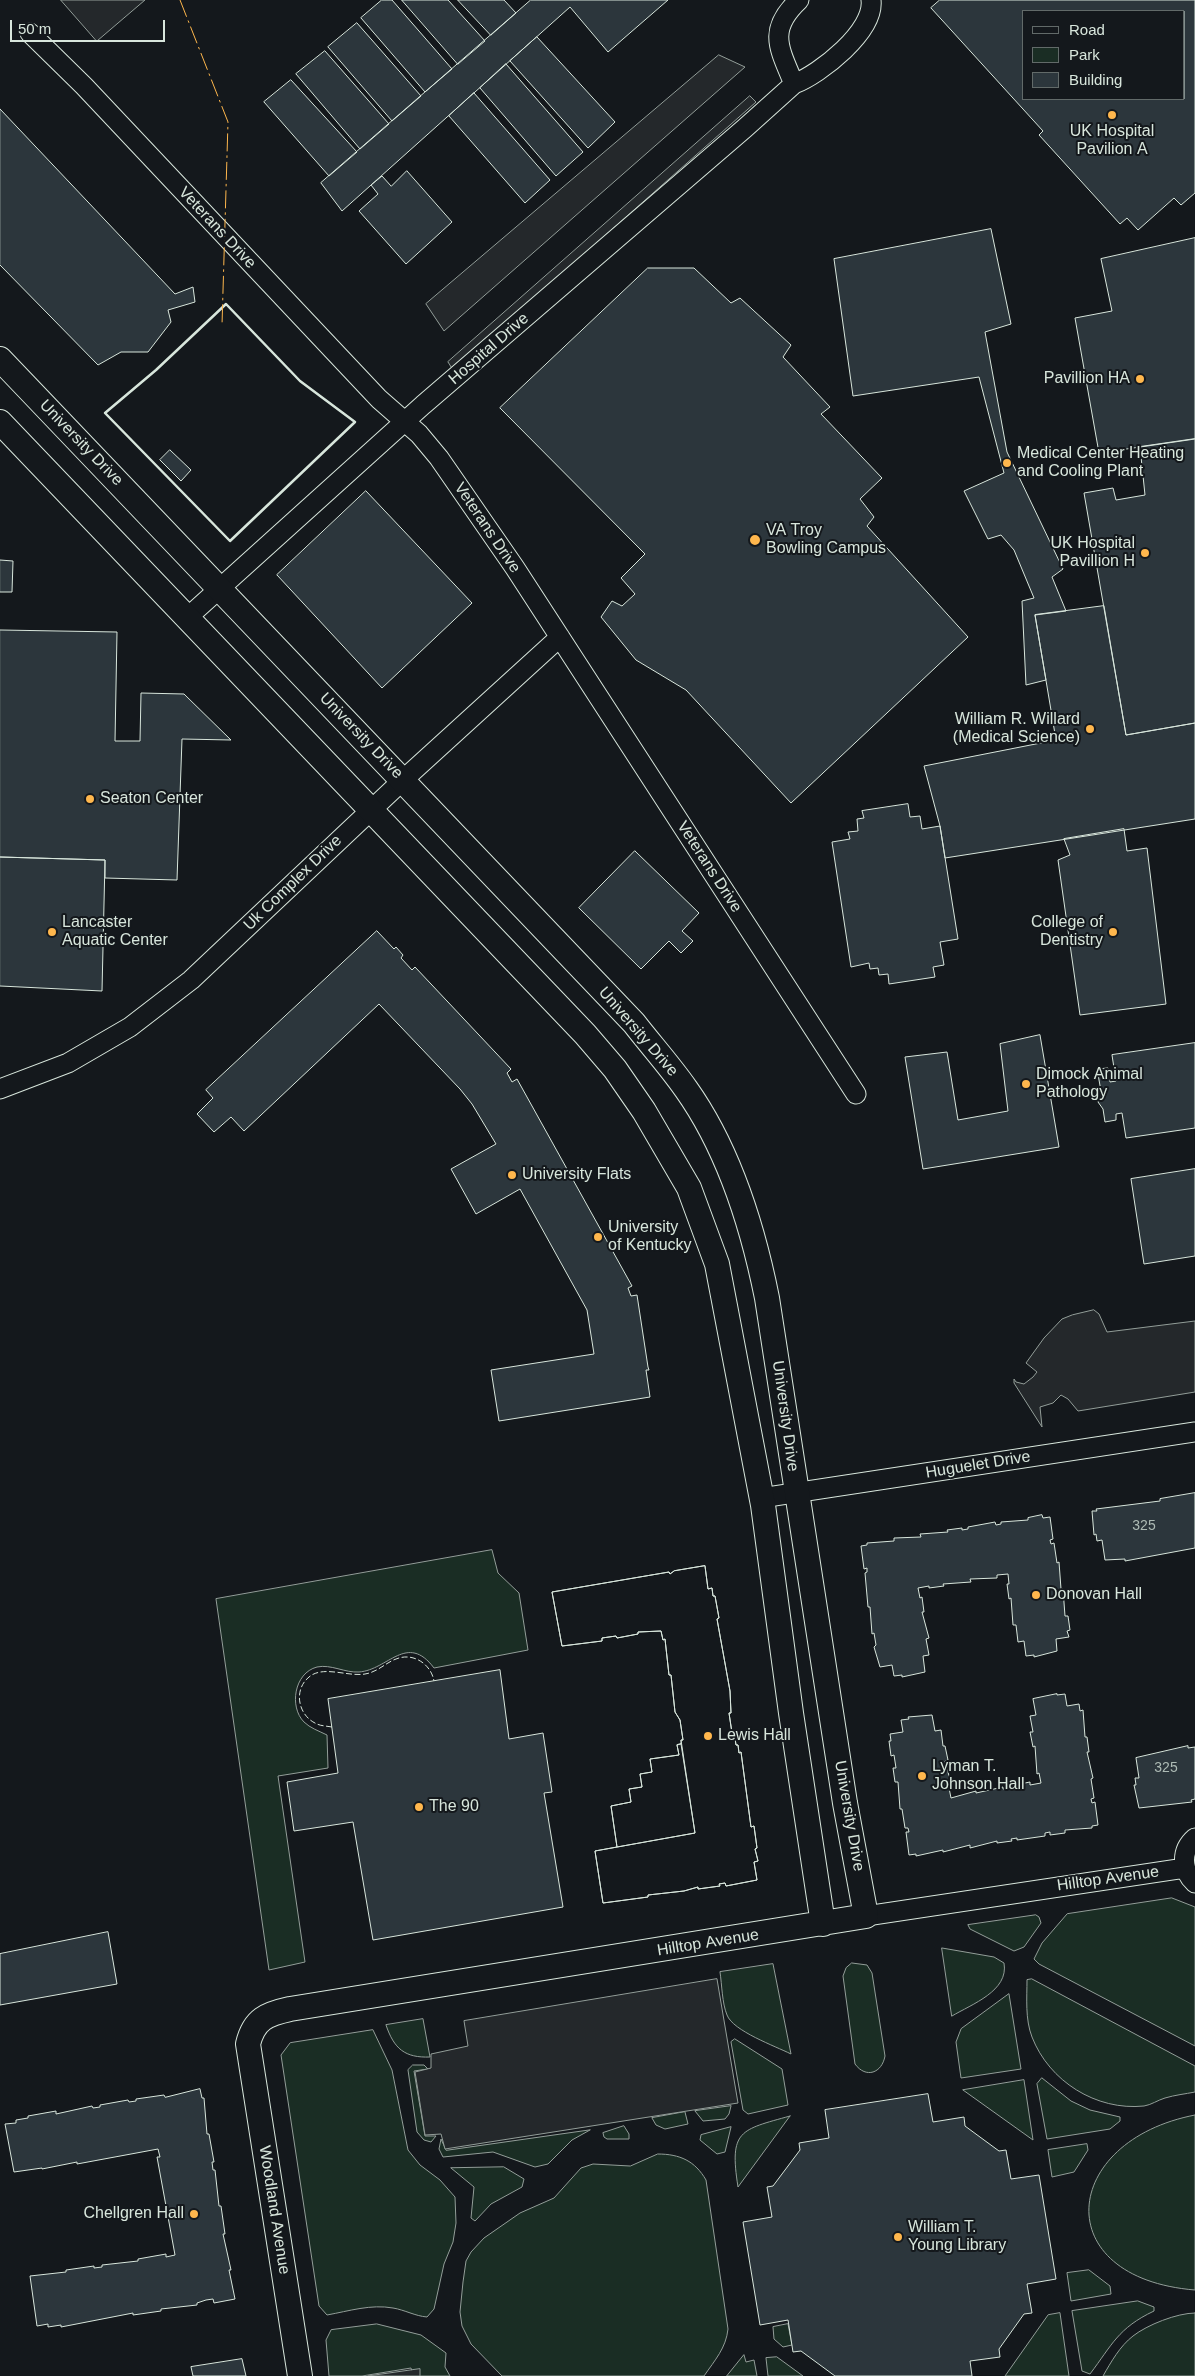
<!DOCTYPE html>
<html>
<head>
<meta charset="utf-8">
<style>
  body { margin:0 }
  #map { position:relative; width:1195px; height:2376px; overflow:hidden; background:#14181c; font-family:Helvetica,sans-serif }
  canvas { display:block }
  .legend { position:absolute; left:1022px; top:10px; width:162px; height:90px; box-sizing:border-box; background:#14181c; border:1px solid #626a69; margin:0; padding:6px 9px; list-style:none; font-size:15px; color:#d8e6dc }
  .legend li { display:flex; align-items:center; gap:10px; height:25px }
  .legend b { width:25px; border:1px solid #626a69 }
  .scale { position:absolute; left:10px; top:20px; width:155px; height:22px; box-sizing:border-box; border:2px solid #d8e6dc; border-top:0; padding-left:6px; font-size:15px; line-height:18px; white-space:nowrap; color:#d8e6dc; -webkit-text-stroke:4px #14181c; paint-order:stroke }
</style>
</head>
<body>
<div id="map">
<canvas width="1195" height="2376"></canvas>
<ul class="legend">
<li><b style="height:6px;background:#14181c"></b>Road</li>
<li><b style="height:14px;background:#1a2d24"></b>Park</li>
<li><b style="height:14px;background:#2c363c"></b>Building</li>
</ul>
<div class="scale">50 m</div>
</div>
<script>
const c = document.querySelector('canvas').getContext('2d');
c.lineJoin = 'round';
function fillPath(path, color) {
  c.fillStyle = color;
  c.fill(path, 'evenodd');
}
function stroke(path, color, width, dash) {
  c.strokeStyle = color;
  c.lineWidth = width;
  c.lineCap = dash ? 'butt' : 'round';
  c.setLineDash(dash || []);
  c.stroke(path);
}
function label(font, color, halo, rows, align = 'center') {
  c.font = font + ' Helvetica,sans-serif';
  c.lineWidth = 4;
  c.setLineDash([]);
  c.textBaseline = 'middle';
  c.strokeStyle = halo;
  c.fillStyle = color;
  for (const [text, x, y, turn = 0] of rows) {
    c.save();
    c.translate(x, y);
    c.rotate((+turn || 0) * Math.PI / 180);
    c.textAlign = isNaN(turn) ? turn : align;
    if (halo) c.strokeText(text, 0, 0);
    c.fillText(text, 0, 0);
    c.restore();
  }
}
const green = new Path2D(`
  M492,1550L498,1573L519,1593L528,1650L434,1668C407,1632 388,1670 359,1672C345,1673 331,1664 317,1667C294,1673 289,1707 304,1722C310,1728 319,1731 327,1735L328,1768L278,1776L305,1962L269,1970L216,1599Z
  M1172,1898L1195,1907V2046L1039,1964L1034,1959L1042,1943L1067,1914Z
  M1036,1915L1039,1917L1041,1923L1024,1947L1014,1951L970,1929L968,1925Z
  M942,1948L994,1957L1004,1963C1009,1991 972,2004 952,2016Z
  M852,1963L867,1965L872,1973L885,2056C882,2073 866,2079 855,2064L843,1976L846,1968Z
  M773,1964L791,2054C775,2046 733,2031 727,2015C722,2003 722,1985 720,1972Z
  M1032,1979L1195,2066V2092C1185,2094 1175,2095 1165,2098C1158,2100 1151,2105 1144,2106C1096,2111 1049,2081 1032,2037C1025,2019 1027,1998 1027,1980Z
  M1009,1994L1021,2069L961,2078L956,2042L961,2029Z
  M423,2019L430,2057C405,2058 394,2049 386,2025Z
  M373,2030L392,2070L408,2150L420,2165L440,2180L455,2197L456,2223L453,2242L444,2264L434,2309L427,2317C415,2316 405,2310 393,2308C371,2304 349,2311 327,2315L319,2306L281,2055L290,2043Z
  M735,2039L782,2069L788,2105L748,2114L743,2110L731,2042Z
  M413,2065H424L428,2069L414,2071L425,2136H436L431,2142L424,2140L417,2132L408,2070Z
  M1042,2078L1071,2101L1090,2110L1120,2117V2121L1110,2129L1047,2139L1037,2084Z
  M1024,2080L1033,2140L963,2090Z
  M731,2106L729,2114L725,2119L703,2121L695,2111Z
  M685,2112L688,2124L665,2129L656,2125L652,2118Z
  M1195,2115V2290C1047,2278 1060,2141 1195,2115Z
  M790,2116L738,2187C729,2130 740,2130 790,2116Z
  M624,2126L629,2134V2139H607L604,2137L603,2133Z
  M731,2127L725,2152L717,2154L700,2140L701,2135Z
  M590,2130L572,2140L548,2164L535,2167L493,2152L443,2157L439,2149L441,2139L446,2150Z
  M1087,2144L1088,2150L1074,2172L1052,2177L1048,2150Z
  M658,2154C680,2154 695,2161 706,2180L728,2329C726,2348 715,2360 704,2376H502L471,2344L462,2326L460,2312L463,2282L466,2261L471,2252L484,2238L520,2213L554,2198L581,2168L593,2164L630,2166Z
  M504,2167L524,2179L522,2187L491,2204L475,2221L471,2218L474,2187L451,2168Z
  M1089,2270L1110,2286L1111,2294L1071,2301L1067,2273Z
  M1138,2301L1154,2307V2311C1118,2328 1112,2345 1090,2374L1082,2371L1072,2311Z
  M1060,2313L1069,2376H1005L1048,2315Z
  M1195,2313V2376H1103C1111,2362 1120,2346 1133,2336C1147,2325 1177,2313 1195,2313Z
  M377,2324L421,2335L446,2353L445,2367L450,2376H413L411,2368L362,2376H329L326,2340L331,2330Z
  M788,2324L792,2345L783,2347L774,2339L773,2327Z
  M744,2355L746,2362L754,2360L757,2376H727Z
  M777,2357L803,2376H768L766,2358Z`);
const parking = new Path2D(`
  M61,0H145L97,41Z
  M719,55L745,67L444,331L426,304Z
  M750,96L756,102L453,370L448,362Z
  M1094,1310L1099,1314L1107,1332L1195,1321V1392L1078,1411L1068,1399L1061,1395L1053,1403L1040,1407L1042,1427L1014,1383V1379L1016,1382L1024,1384L1033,1377L1037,1372L1026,1363L1044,1338L1062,1319L1072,1315Z
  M717,1979L738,2103L445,2149L441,2134L425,2135L415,2072L431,2068V2054L468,2046L464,2021Z
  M420,2369V2376H368Z`);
const building = new Path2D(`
  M382,0H392L452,69L425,92L361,18Z
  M402,0H448L485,41L458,64Z
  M458,0H504L516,13L491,35Z
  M531,0H668L608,52L570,7L342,211L321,183Z
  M940,0H1195V193L1181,205L1174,198L1138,230L1127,218L1120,224L1039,135L1043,131L931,8ZM1024,11H1184V99H1024Z
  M357,23L421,96L392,121L328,47Z
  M537,37L615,122L588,148L510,61Z
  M325,51L389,124L360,149L296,74Z
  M506,64L583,152L556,176L480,88Z
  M291,80L357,152L329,176L264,102Z
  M474,93L550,180L525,203L449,116Z
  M0,109L175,294L193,287L195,302L168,310L171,322L148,352H121L98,365L0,265Z
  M407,171L452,222L406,264L359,211L378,194L371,185L382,176L391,186Z
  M991,229L1011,324L985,332L1007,452L1063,569L1052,577L1066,611L1035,615L1046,680L1026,685L1022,601L1034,598L1014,550L1001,535L988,539L964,491L1004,473L979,377L853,396L834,259Z
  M1195,238V439L1099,453L1075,318L1112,311L1101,259Z
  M648,268H694L731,303L740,298L791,345L783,357L830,407L821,414L882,478L860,499L874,517L867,526L968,637L791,803L686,690L636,660L601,617L612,601L622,606L635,594L621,578L645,554L500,408Z
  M1195,439V723L1126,735L1084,493L1113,488L1116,500L1145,495L1140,447Z
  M170,450L191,470L181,481L160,460Z
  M366,491L472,603L382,688L277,575Z
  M0,560L13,561L12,592H0Z
  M1104,606L1126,735L1195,723V819L945,858L940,826L924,766L1056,740L1035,615Z
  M0,630L117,632L115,741H140L141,693L184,694L231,740L182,739L177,880L105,878V860L0,857Z
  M908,804L910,817L920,816L922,829L940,826L958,939L940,942L944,965L933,967L935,977L889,984L888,974L879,975L878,968L870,969L869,963L851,967L832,842L850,839L848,832L858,831L857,819L864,818L862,811Z
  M1124,829L1127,851L1147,848L1166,1004L1080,1015L1058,860L1070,855L1064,839Z
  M635,851L699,913L682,931L693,941L681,953L669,941L641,969L579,908Z
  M0,857L105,860L102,991L0,986Z
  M377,931L394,949L396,947L403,955L401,958L412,970L415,967L511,1069L507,1073L512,1082L517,1079L632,1286L628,1288L631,1296L637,1295L648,1367L649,1370H646L650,1397L499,1421L491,1370L594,1354L587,1310L520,1189L476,1214L451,1169L496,1144L472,1104L460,1089L379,1004L244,1131L231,1117L214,1132L197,1114L213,1098L206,1090Z
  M1040,1035L1059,1147L923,1169L905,1057L947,1052L958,1120L1008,1111L1000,1044Z
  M1195,1043V1128L1126,1138L1122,1113L1116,1114V1120L1105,1122L1103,1109L1098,1102L1101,1091L1097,1069L1108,1068L1110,1082L1116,1081L1112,1055Z
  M1195,1169V1256L1144,1264L1131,1179Z
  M1195,1493V1548L1125,1561V1559L1105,1560L1102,1540L1097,1541L1096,1534L1094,1535L1092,1511H1097L1096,1509L1160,1501V1499Z
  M1042,1515L1043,1518L1050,1517L1053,1539L1050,1540L1051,1544L1054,1543L1057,1563L1059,1562L1061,1589H1063L1065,1616H1068L1070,1630L1067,1631L1069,1637L1056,1639L1057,1651L1034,1657V1655L1026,1656L1024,1641L1018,1642L1016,1625H1013L1011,1598L1009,1599L1007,1584H1009L1008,1574L997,1575V1578L970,1579L971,1582L943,1584L944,1586L929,1588V1586L918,1588L920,1598L922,1597L924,1612H922L929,1638L926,1639L929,1655L923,1656L925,1672L902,1677V1675L894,1676L892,1665L880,1667L874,1647L876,1645L874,1633L872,1634L870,1607H868L865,1573L867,1572V1568L864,1569L861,1546L867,1545V1543L894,1541V1538L921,1537L920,1534L948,1532L947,1530L962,1528V1530L968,1529V1527L995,1522L996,1525L1001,1524V1522L1028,1520V1518Z
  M705,1566L708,1589L712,1588L713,1596H715L719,1618L717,1619L730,1691L731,1713H729L732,1733L734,1732L736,1745H738L739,1753L741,1752L751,1827L754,1826L757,1848L755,1849L758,1861L754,1862L757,1880L726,1886L725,1883L719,1884L720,1886L698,1889V1887L684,1891L648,1895V1897L603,1903L595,1851L617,1847L611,1806L631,1802L629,1789L642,1787L640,1774L652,1772L650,1759L679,1755L677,1745L681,1744V1740H683L680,1720L675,1712L671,1675H669L665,1639L663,1640L661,1631L638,1632V1634L617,1638L616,1636L602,1638V1641L562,1646L552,1592L669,1572L670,1574L674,1571Z
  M705,1566L708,1589L712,1588L713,1596H715L719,1618L717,1619L730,1691L731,1713H729L732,1733L734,1732L736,1745H738L739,1753L741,1752L751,1827L754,1826L757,1848L755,1849L758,1861L754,1862L757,1880L726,1886L725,1883L719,1884L720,1886L698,1889V1887L684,1891L648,1895V1897L603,1903L595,1851L695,1833L681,1740H683L680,1720L675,1712L671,1675H669L665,1639L663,1640L661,1631L638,1632V1634L617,1638L616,1636L602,1638V1641L562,1646L552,1592L669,1572L670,1574L674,1571Z
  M500,1670L509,1739L543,1733L552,1792L544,1793L563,1907L373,1940L353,1822L294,1831L287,1782L338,1773L328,1699Z
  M1057,1694V1695L1065,1694L1067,1706L1079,1704L1080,1711L1083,1710L1085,1737H1087L1089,1752H1087L1093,1778L1091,1779L1094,1798L1091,1799L1092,1803L1095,1802L1098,1825L1092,1826V1828L1065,1830V1833L1050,1835V1832L1045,1833V1836L1017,1840V1838L1011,1839L1012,1841L997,1843V1841L970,1848V1845L943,1852V1850L916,1856V1854L909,1855L906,1832H909L908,1828H905L902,1809H900L898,1782H895L893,1768H896L894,1755L891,1756L889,1741H891L890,1734L903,1732L901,1720L909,1719L908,1717L932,1715L935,1731L941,1730L943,1746H945L948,1760L945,1761L952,1787L949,1788L951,1798L976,1791V1793L1003,1787V1789L1015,1787V1785L1030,1782V1785L1041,1783L1039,1773L1037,1774L1035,1746L1033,1747L1030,1732H1033L1030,1716L1036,1715L1033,1699Z
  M681,1744L695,1833L617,1847L611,1806L631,1802L629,1789L642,1787L640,1774L652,1772L650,1759L679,1755L677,1745Z
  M1188,1746V1748L1195,1747V1799L1191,1800L1192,1802L1139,1808L1134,1785H1136L1135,1778H1139L1136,1758Z
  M108,1932L117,1984L0,2005V1954Z
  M200,2089L202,2098H204L207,2134H209L214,2162H212L213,2170H215L219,2206H221L225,2234H223L231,2270H229L235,2299L214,2303L213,2299L206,2300L197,2303V2305L161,2309V2311L133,2315V2313L61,2327V2325L48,2327V2324L37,2326L30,2276L66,2272V2270L94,2266V2268L102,2267V2265L138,2261V2259L166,2254V2257L175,2255L157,2157H160L158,2149L77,2164V2162L42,2169V2168L14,2172L5,2124L16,2123V2120L28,2118V2116L56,2111V2114L92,2106L93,2108L100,2107V2105L128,2100L129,2102L136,2101V2099L164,2095L165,2097Z
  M928,2094L933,2122L964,2117L965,2126L999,2151L1006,2150L1011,2179L1039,2175L1056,2279L1027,2284L1032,2313L1024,2314L999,2349L1000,2357L970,2361L972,2376H835L801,2351L793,2352L788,2320L760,2325L743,2222L772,2217L767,2187L773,2186L800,2150L799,2143L829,2138L825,2110Z
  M242,2359L246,2376H193L191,2367Z`);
const minor = new Path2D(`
  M799,0C767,30 779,48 794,84C820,74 875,31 871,0
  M30,33L84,86L379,399L419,434L439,458L515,568L856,1094
  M188,617L423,405L745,128L794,84
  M0,1089L68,1063L130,1027L191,980L403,780L560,637
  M761,1498L1195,1432
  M1195,1838C1180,1851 1182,1871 1195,1883
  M866,1916L1185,1868`);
const tertiary = new Path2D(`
  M0,359L634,1023C651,1045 670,1066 686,1089C728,1148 753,1228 767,1298L845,1803L866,1916L290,2009C267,2014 254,2019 248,2044L300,2376
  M0,422L585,1034L615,1069L644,1111L689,1188L717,1264L763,1505L791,1713L823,1924`);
const fence = new Path2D(`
  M332,1727C327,1726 321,1726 317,1724C298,1716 293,1690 309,1677C323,1665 348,1677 365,1674C378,1672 385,1663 396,1659C413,1652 431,1664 434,1681`);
const wall = new Path2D(`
  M226,304L300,381L355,422L230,541L105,413L156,370Z`);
const power = new Path2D(`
  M180,0L228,122L222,325`);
const markers = [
  [1112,115,5,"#ffb74d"],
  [1140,379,5,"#ffb74d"],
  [1007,463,5,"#ffb74d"],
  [755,540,6,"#ffb74d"],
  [1145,553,5,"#ffb74d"],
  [1090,729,5,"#ffb74d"],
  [90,799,5,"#ffb74d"],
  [52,932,5,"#ffb74d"],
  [1113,932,5,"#ffb74d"],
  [1026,1084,5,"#ffb74d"],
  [512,1175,5,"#ffb74d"],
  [598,1237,5,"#ffb74d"],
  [1036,1595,5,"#ffb74d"],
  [708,1736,5,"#ffb74d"],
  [922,1776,5,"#ffb74d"],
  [419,1807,5,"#ffb74d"],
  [194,2214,5,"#ffb74d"],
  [898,2237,5,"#ffb74d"]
];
const numberNames = [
  ["325",1144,1526],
  ["325",1166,1768]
];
const poiNames = [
  ["UK Hospital",1112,132,"center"],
  ["Pavilion A",1112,150,"center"],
  ["Pavillion HA",1130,379,"right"],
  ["Medical Center Heating",1017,454],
  ["and Cooling Plant",1017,472],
  ["VA Troy",766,531],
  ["Bowling Campus",766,549],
  ["UK Hospital",1135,544,"right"],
  ["Pavillion H",1135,562,"right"],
  ["William R. Willard",1080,720,"right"],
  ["(Medical Science)",1080,738,"right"],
  ["Seaton Center",100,799],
  ["Lancaster",62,923],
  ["Aquatic Center",62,941],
  ["College of",1103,923,"right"],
  ["Dentistry",1103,941,"right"],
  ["Dimock Animal",1036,1075],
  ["Pathology",1036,1093],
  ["University Flats",522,1175],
  ["University",608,1228],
  ["of Kentucky",608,1246],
  ["Donovan Hall",1046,1595],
  ["Lewis Hall",718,1736],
  ["Lyman T.",932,1767],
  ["Johnson Hall",932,1785],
  ["The 90",429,1807],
  ["Chellgren Hall",184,2214,"right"],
  ["William T.",908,2228],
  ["Young Library",908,2246]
];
const streetNames = [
  ["Veterans Drive",217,228,47],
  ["Hospital Drive",489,349,-41],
  ["University Drive",81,443,46],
  ["Veterans Drive",487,528,56],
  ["University Drive",361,736,46],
  ["Veterans Drive",709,867,57],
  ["Uk Complex Drive",293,883,-44],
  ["University Drive",638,1032,49],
  ["University Drive",785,1416,82],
  ["Huguelet Drive",978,1465,-9],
  ["University Drive",849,1816,80],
  ["Hilltop Avenue",1108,1879,-8],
  ["Hilltop Avenue",708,1943,-9],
  ["Woodland Avenue",274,2210,81]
];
fillPath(green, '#1a2d24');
stroke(green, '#939e99', 1);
fillPath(parking, '#24282b');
stroke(parking, '#939e99', 1);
fillPath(building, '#2c363c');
stroke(building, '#d8e6dc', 1);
stroke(minor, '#d8e6dc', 21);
stroke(tertiary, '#d8e6dc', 26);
stroke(minor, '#14181c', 19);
stroke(tertiary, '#14181c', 24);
stroke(fence, '#d8e6dc', 1, [6, 2.5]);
stroke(wall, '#d8e6dc', 2.5);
stroke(power, '#ffb74d', 1, [18, 4, 2.5, 4]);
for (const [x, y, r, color] of markers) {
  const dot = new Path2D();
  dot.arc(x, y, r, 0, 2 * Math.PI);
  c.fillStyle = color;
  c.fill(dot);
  stroke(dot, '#14181c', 2);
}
label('14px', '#adbab4', null, numberNames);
label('16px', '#d8e6dc', '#14181c', poiNames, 'left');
label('16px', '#d8e6dc', '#14181c', streetNames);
</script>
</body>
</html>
